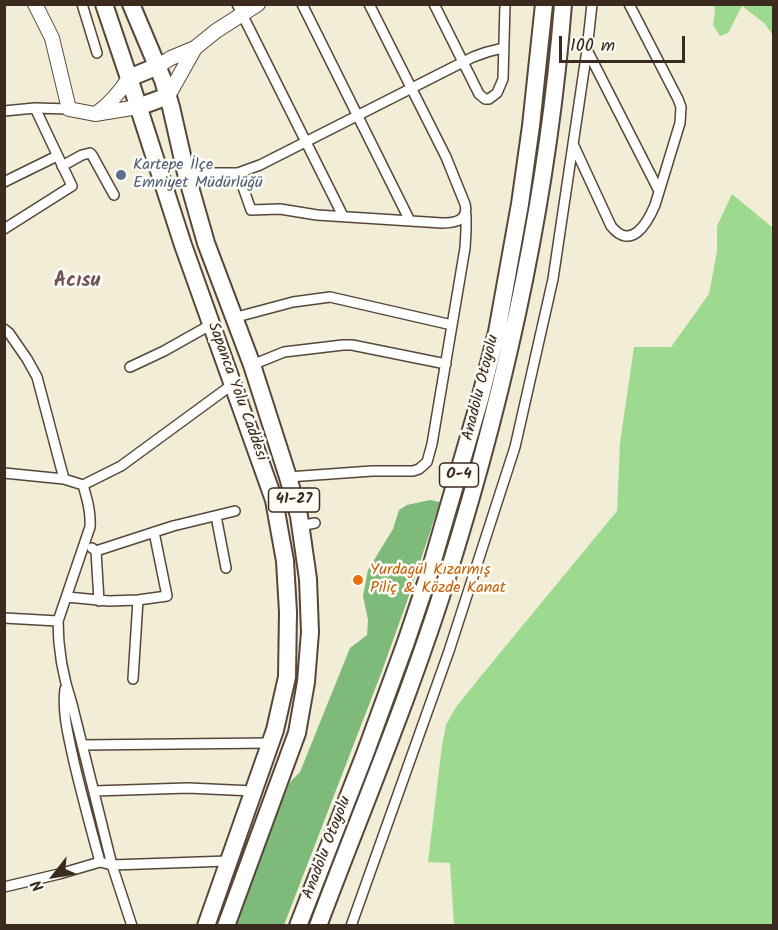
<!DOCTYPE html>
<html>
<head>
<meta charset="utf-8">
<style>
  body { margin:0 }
  #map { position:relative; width:778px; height:930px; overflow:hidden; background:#f1edd7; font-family:Kalam,sans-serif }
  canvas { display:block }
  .frame { position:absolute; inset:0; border:6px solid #3b2a1e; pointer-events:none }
  .north { position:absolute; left:24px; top:846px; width:60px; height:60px; -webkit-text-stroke:4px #fdfcf7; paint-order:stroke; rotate:239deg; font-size:16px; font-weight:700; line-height:24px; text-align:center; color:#3b2a1e }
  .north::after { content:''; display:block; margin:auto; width:21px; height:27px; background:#3b2a1e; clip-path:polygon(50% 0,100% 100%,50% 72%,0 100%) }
  .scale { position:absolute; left:559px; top:36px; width:126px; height:27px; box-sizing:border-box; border:3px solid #3b2a1e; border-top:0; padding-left:8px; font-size:18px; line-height:21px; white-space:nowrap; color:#3b2a1e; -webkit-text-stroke:4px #fdfcf7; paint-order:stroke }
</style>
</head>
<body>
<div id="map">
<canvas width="778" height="930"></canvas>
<div class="frame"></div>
<div class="north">N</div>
<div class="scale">100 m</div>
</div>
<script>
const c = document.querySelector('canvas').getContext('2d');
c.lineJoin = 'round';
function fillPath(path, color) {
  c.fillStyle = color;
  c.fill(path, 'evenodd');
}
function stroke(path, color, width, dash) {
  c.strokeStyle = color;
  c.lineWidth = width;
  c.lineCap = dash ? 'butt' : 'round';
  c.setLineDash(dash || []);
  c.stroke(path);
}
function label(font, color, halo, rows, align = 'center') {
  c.font = font + ' Kalam,sans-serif';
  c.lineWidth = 5;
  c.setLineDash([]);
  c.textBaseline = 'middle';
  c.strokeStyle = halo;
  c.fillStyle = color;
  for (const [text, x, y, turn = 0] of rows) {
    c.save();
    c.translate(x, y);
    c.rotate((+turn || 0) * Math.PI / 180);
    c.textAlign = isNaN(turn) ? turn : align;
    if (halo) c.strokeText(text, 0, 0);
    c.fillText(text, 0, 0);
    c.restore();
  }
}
const green = new Path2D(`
  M714,5H773V35L764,23L742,6L728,33L720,36L713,25L715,12Z
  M732,194L773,228V925H454L450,863L428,862L442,745L446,725L456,707L481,676L617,511L620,443L634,347H671L709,294L717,251V226Z`);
const forest = new Path2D(`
  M430,500L440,502L406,604L382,671L284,925L234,926L273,822L290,782L300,772L350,648L367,635L368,620L363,596L368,570L393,529L399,510L407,505Z`);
const street = new Path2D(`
  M82,4L97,53
  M237,4L343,216
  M302,4L410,221
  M434,4L479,94L485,99H489L497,93L503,79L505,4
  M587,50L659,191
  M4,111L35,108L69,109
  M574,146L611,226C631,251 647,224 655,205L680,123L681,107L678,99L629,4
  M62,166L82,155L90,153L92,155L114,195
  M186,173H238L260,165L473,57L487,52L503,48
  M238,173L251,210L280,209L317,215L442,223C456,223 469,220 465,204L446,157L369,4
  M4,182L57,156
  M4,229L72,186L35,108
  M233,318L293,302L330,297L452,325
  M4,329L9,333L27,359L37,377L64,479
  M252,365L284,352L343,345H352L446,364
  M130,367L164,351L212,324
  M4,473L64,479L83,485L121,466L233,384
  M288,477L372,471H413L419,469L427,462L432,444L465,248L466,231V215
  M83,485C87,499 91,512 90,527L58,621C58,649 63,677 72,704L112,865L132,926
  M216,516L226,568
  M300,526L315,523
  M92,548L96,551L99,601
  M96,551L173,526L235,511
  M67,597L109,601L138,600L167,596L154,532
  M4,618L58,621
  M133,679L138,600
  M65,689C62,714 69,738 74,762C82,796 91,829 100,862
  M82,745L270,743
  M94,791L188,788L253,791
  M4,887L59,874L100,862L112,865L228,861
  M351,926L449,651L515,447L553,279L587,50L592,4`);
const secondary = new Path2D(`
  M35,4L52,38L69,109L95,114L138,107
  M158,66L171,58L195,48L216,31L258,4
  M168,96L195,48
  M97,113C111,103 120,92 129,78`);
const highway = new Path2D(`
  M104,4L133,90L183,245L274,500L285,561L288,612L287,677L275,730L206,926
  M131,4L163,80L171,107L186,173L206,243L252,365L288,477L299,516L308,579L310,632L306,682L297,733L226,926
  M129,78L158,66
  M138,107L168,96
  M298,926L365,754L406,642L429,574L480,399L497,332L520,204L531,126L544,4
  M318,926C362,809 411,693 448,574C506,389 548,198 563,4`);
const markers = [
  [121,175,6,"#5c6f8a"],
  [358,580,6,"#e8710a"]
];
const shields = [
  [459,475,39],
  [294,500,51]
];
const shieldNames = [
  ["O-4",459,475],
  ["41-27",294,500]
];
const serviceNames = [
  ["Kartepe İlçe",133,166],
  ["Emniyet Müdürlüğü",133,184]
];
const streetNames = [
  ["Anadolu Otoyolu",482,388,-76],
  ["Sapanca Yolu Caddesi",236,392,70],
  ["Anadolu Otoyolu",328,848,-69]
];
const foodNames = [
  ["Yurdagül Kızarmış",370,571],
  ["Piliç & Közde Kanat",370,589]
];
const quarterNames = [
  ["Acısu",77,283]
];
fillPath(green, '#9dda8f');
fillPath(forest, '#7eba7a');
stroke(street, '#56473a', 12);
stroke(secondary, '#56473a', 16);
stroke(highway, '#56473a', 20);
stroke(street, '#fff', 9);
stroke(secondary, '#fff', 14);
stroke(highway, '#fff', 16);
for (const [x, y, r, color] of markers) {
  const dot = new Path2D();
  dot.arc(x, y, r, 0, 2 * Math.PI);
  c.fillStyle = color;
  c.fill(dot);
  stroke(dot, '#fdfcf7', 2);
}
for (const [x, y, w] of shields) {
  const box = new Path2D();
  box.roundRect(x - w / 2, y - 12, w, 24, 4.5);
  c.fillStyle = '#fdfcf7';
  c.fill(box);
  stroke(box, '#3b2a1e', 1.5);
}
label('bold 15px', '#3b2a1e', null, shieldNames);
label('16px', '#4e5e75', '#fdfcf7', serviceNames, 'left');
label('16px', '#3b2a1e', '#fdfcf7', streetNames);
label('16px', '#c56008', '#fdfcf7', foodNames, 'left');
label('bold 20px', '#6f5256', '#fdfcf7', quarterNames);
</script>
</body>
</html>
